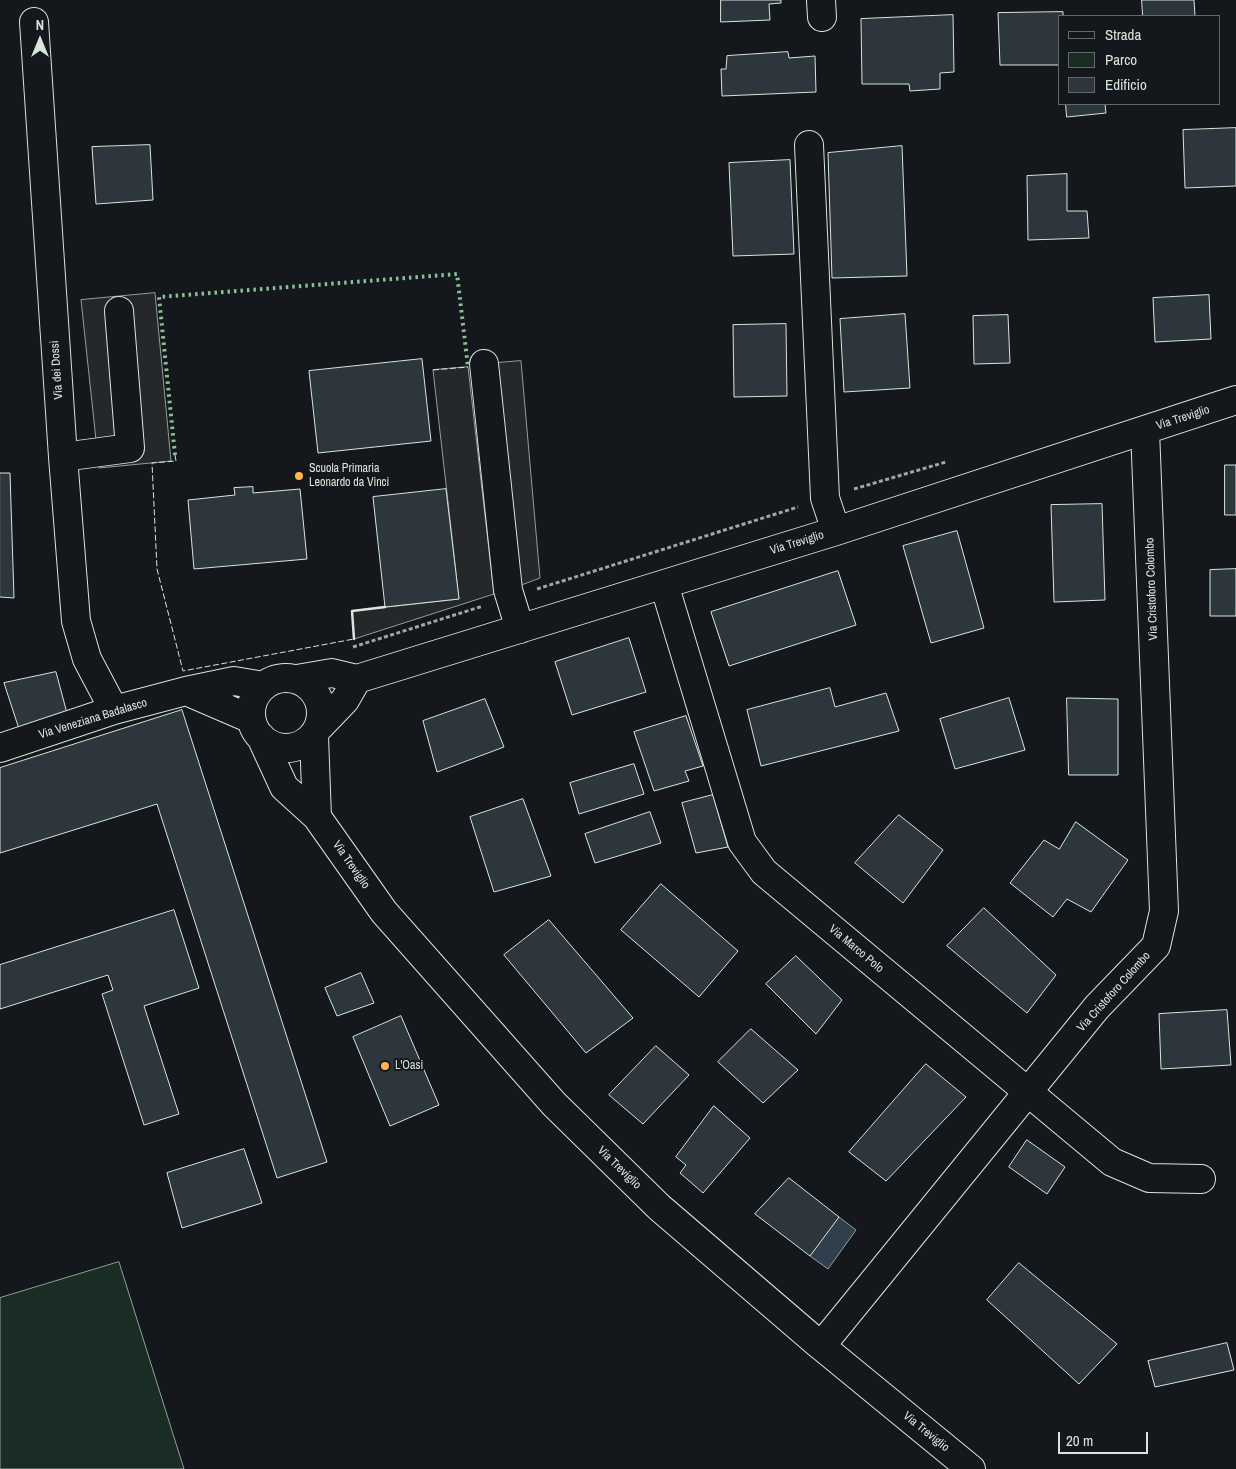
<!DOCTYPE html>
<html>
<head>
<meta charset="utf-8">
<style>
  body { margin:0 }
  #map { position:relative; width:1236px; height:1469px; overflow:hidden; background:#14181c; font-family:"Archivo Narrow",sans-serif }
  canvas { display:block }
  .legend { position:absolute; left:1058px; top:15px; width:162px; height:90px; box-sizing:border-box; background:#14181c; border:1px solid #626a69; margin:0; padding:6px 9px; list-style:none; font-size:15px; color:#d8e6dc }
  .legend li { display:flex; align-items:center; gap:10px; height:25px }
  .legend b { width:25px; border:1px solid #626a69 }
  .north { position:absolute; left:15px; top:15px; width:50px; height:50px; -webkit-text-stroke:4px #14181c; paint-order:stroke; rotate:0deg; font-size:14px; font-weight:700; line-height:20px; text-align:center; color:#d8e6dc }
  .north::after { content:''; display:block; margin:auto; width:18px; height:22px; background:#d8e6dc; clip-path:polygon(50% 0,100% 100%,50% 72%,0 100%) }
  .scale { position:absolute; left:1058px; top:1432px; width:90px; height:22px; box-sizing:border-box; border:2px solid #d8e6dc; border-top:0; padding-left:6px; font-size:15px; line-height:18px; white-space:nowrap; color:#d8e6dc; -webkit-text-stroke:4px #14181c; paint-order:stroke }
</style>
</head>
<body>
<div id="map">
<canvas width="1236" height="1469"></canvas>
<ul class="legend">
<li><b style="height:6px;background:#14181c"></b>Strada</li>
<li><b style="height:14px;background:#1a2d24"></b>Parco</li>
<li><b style="height:14px;background:#2c363c"></b>Edificio</li>
</ul>
<div class="north">N</div>
<div class="scale">20 m</div>
</div>
<script>
const c = document.querySelector('canvas').getContext('2d');
c.lineJoin = 'round';
function fillPath(path, color) {
  c.fillStyle = color;
  c.fill(path, 'evenodd');
}
function stroke(path, color, width, dash) {
  c.strokeStyle = color;
  c.lineWidth = width;
  c.lineCap = dash ? 'butt' : 'round';
  c.setLineDash(dash || []);
  c.stroke(path);
}
function label(font, color, halo, rows, align = 'center') {
  c.font = font + ' "Archivo Narrow",sans-serif';
  c.lineWidth = 4;
  c.setLineDash([]);
  c.textBaseline = 'middle';
  c.strokeStyle = halo;
  c.fillStyle = color;
  for (const [text, x, y, turn = 0] of rows) {
    c.save();
    c.translate(x, y);
    c.rotate((+turn || 0) * Math.PI / 180);
    c.textAlign = isNaN(turn) ? turn : align;
    if (halo) c.strokeText(text, 0, 0);
    c.fillText(text, 0, 0);
    c.restore();
  }
}
const green = new Path2D(`
  M119,1262L184,1469H0V1298Z`);
const parking = new Path2D(`
  M155,293L171,461L99,468L81,300Z
  M521,361L540,578L508,590L484,364Z
  M468,367L494,594L354,639L352,611L459,599L433,370Z`);
const water = new Path2D(`
  M839,1217L856,1230L828,1269L810,1256Z`);
const building = new Path2D(`
  M721,0H781V3L769,4L770,20L721,22Z
  M1142,0H1194L1195,16H1143Z
  M1063,12V16H1060V65H1000L998,13Z
  M953,15L954,72L940,73V89L910,91L909,84H862L861,19Z
  M788,52L789,58L815,56L816,92L722,96L721,69H726L727,56Z
  M1066,104H1105L1106,113L1067,117Z
  M1236,128V186L1185,188L1183,130Z
  M150,145L153,200L96,204L92,147Z
  M902,146L907,276L832,278L828,153Z
  M790,160L794,254L733,256L729,163Z
  M1067,174V211H1087L1089,238L1028,240L1027,176Z
  M1209,295L1211,339L1155,342L1153,298Z
  M905,314L910,388L844,392L840,319Z
  M1008,315L1010,363L974,364L973,316Z
  M786,324L787,396L734,397L733,325Z
  M422,359L431,441L318,453L309,371Z
  M1225,465H1236V515H1225Z
  M0,473H10L14,598L0,597Z
  M253,487V493L300,489L307,559L194,569L188,500L235,495L234,488Z
  M446,489L459,599L385,607L373,497Z
  M1102,504L1105,600L1054,602L1051,505Z
  M957,531L984,628L931,643L903,546Z
  M1236,569V616H1210V570Z
  M838,571L856,625L729,666L711,612Z
  M629,638L646,692L572,715L555,662Z
  M56,672L68,717L20,732L4,683Z
  M830,688L835,707L886,693L899,731L761,766L747,710Z
  M1009,698L1025,750L955,769L940,719Z
  M1067,698L1118,699V775H1069Z
  M485,699L504,747L437,772L423,721Z
  M182,710L327,1162L277,1178L157,804L0,853V768Z
  M686,716L703,766L685,771L689,781L654,791L634,732Z
  M634,764L644,794L579,814L570,783Z
  M713,795L728,847L696,853L682,803Z
  M523,799L551,876L494,892L470,817Z
  M650,812L661,843L595,863L585,834Z
  M899,815L943,850L903,903L855,863Z
  M1076,822L1128,860L1091,912L1067,899L1053,917L1010,883L1044,840L1059,849Z
  M661,884L738,951L699,997L621,930Z
  M984,908L1056,975L1027,1013L947,946Z
  M174,910L199,988L144,1006L179,1114L144,1125L102,994L113,990L108,975L0,1009V965Z
  M549,920L633,1018L586,1053L504,955Z
  M796,956L842,1000L816,1034L766,984Z
  M361,973L374,1003L337,1016L325,988Z
  M1227,1010L1231,1065L1161,1069L1159,1014Z
  M401,1016L439,1105L390,1126L353,1037Z
  M751,1029L798,1070L763,1103L718,1062Z
  M656,1046L689,1075L643,1124L609,1095Z
  M926,1064L966,1097L886,1181L849,1152Z
  M714,1106L750,1138L703,1193L680,1173L686,1165L676,1157Z
  M1027,1140L1065,1167L1047,1194L1009,1167Z
  M244,1149L262,1203L182,1228L167,1173Z
  M789,1178L839,1217L810,1256L755,1214Z
  M1019,1263L1117,1344L1079,1384L987,1300Z
  M1227,1343L1234,1370L1155,1387L1148,1361Z`);
const path = new Path2D(`
  M854,489L946,462
  M537,589L798,507
  M353,647L483,606`);
const minor = new Path2D(`
  M821,0L822,17
  M34,22L63,457L76,621L87,659L114,710
  M809,145L825,498L836,531
  M484,364L508,590L520,629
  M63,457L130,448L119,311
  M664,584L742,842L764,872L1112,1162L1149,1178L1201,1179
  M251 713a35 35 0 1 1 70 0a35 35 0 1 1-70 0Z
  M297,679L332,673L357,679L836,531L1236,400
  M186,691L251,719
  M320,726L345,700L357,679
  M314,736L317,817
  M261,737L284,787L317,817L384,912L554,1104L659,1207L821,1346L971,1469
  M0,748L114,710L186,691L234,681L264,686
  M821,1346L1097,1007L1156,946L1164,911L1145,430`);
const hedge = new Path2D(`
  M175,455L159,297L457,274L468,367`);
const fence = new Path2D(`
  M433,370L468,367
  M175,455L176,461L152,463L157,569L183,671L354,639`);
const wall = new Path2D(`
  M354,639L352,611L385,607`);
const markers = [
  [299,476,5,"#ffb74d"],
  [385,1066,5,"#ffb74d"]
];
const streetNames = [
  ["Via dei Dossi",57,370,-94],
  ["Via Treviglio",1183,418,-18],
  ["Via Treviglio",797,543,-17],
  ["Via Cristoforo Colombo",1152,589,-92],
  ["Via Veneziana Badalasco",93,719,-17],
  ["Via Treviglio",351,865,55],
  ["Via Marco Polo",856,949,40],
  ["Via Cristoforo Colombo",1114,992,-48],
  ["Via Treviglio",619,1168,44],
  ["Via Treviglio",926,1432,39]
];
const poiNames = [
  ["Scuola Primaria",309,469],
  ["Leonardo da Vinci",309,483],
  ["L'Oasi",395,1066]
];
fillPath(green, '#1a2d24');
stroke(green, '#939e99', 1);
fillPath(parking, '#24282b');
stroke(parking, '#939e99', 1);
fillPath(water, '#2f3f4d');
stroke(water, '#939e99', 1);
fillPath(building, '#2c363c');
stroke(building, '#d8e6dc', 1);
stroke(minor, '#d8e6dc', 30);
stroke(path, '#9da8a2', 3, [4, 2.5]);
stroke(minor, '#14181c', 28);
stroke(hedge, '#8ac095', 4, [2.5, 4]);
stroke(fence, '#d8e6dc', 1, [6, 2.5]);
stroke(wall, '#d8e6dc', 2.5);
for (const [x, y, r, color] of markers) {
  const dot = new Path2D();
  dot.arc(x, y, r, 0, 2 * Math.PI);
  c.fillStyle = color;
  c.fill(dot);
  stroke(dot, '#14181c', 2);
}
label('12px', '#d8e6dc', '#14181c', streetNames);
label('12px', '#d8e6dc', '#14181c', poiNames, 'left');
</script>
</body>
</html>
